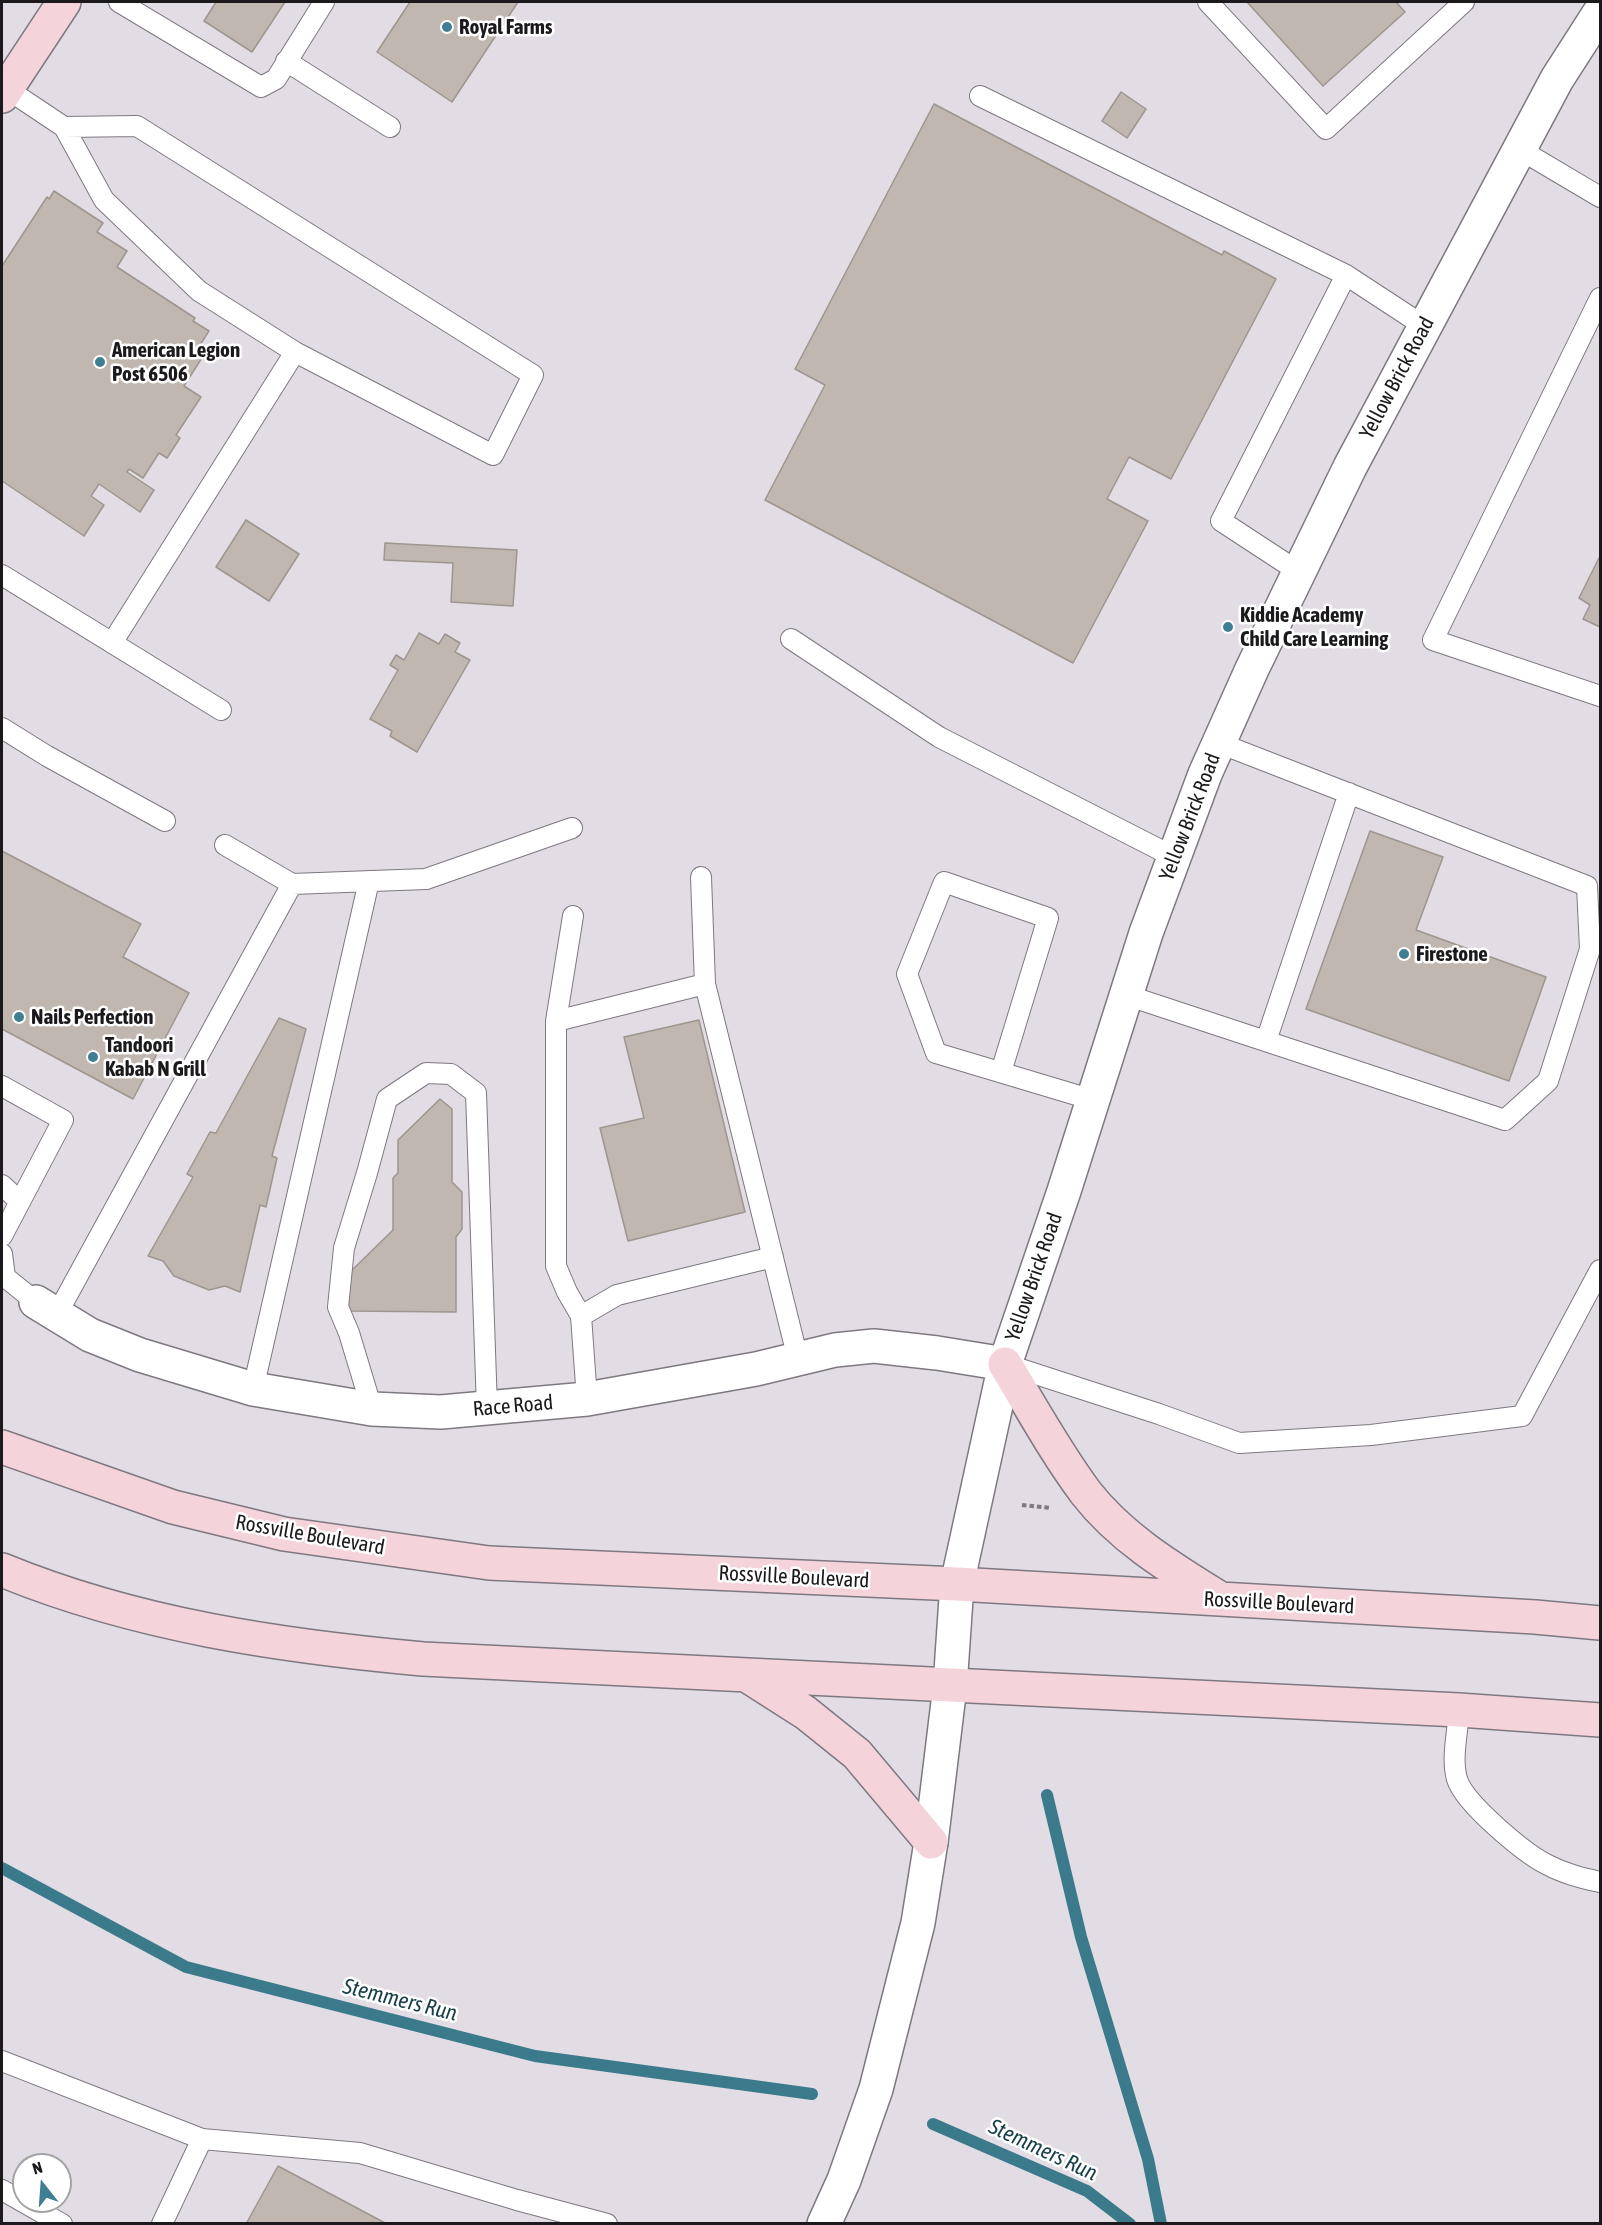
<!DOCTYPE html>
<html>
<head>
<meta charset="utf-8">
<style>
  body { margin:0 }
  #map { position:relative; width:1602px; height:2225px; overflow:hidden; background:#e2dce4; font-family:"Asap Condensed",sans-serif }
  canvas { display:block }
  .frame { position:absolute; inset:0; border:3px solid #1b191c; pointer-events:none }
  .north { position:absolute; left:12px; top:2153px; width:60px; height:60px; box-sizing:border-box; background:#fff; border:2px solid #a4a3a4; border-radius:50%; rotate:343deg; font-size:16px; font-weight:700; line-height:24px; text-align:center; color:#1b191c }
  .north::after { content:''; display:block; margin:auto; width:21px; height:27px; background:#407e94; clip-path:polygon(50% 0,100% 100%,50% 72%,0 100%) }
</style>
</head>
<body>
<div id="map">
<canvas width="1602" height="2225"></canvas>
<div class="frame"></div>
<div class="north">N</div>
</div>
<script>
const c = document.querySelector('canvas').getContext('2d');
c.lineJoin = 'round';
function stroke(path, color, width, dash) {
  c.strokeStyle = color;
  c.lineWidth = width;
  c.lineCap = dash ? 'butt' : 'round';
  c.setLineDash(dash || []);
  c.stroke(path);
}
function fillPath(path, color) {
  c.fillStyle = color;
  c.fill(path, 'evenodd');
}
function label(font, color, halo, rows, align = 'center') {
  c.font = font + ' "Asap Condensed",sans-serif';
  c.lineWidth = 5;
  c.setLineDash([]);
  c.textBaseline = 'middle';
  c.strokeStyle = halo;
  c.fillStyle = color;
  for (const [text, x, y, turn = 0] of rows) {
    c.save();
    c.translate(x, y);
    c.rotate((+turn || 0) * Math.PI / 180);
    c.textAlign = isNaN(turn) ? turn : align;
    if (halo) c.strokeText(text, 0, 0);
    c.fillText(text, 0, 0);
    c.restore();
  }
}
const stream = new Path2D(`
  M1047,1795L1081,1937L1148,2159L1161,2224
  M2,1868L186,1967L535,2056L812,2094
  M933,2124L1087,2191L1130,2224`);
const building = new Path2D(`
  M216,2H285L252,52L204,21Z
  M410,2H518L452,102L377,52Z
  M1247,2H1396L1405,12L1323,86Z
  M1121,92L1146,109L1127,138L1102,121Z
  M934,104L1222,255L1224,251L1276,279L1171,479L1129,457L1107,499L1148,521L1073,663L765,500L825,385L795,369Z
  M54,191L103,223L97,232L127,251L117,267L195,318L193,321L209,331L198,348L205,353L184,386L201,397L176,435L180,438L167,458L159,453L143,478L129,469L127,472L154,490L140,512L99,484L91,496L104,505L84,536L2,481V266L47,197L49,199Z
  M246,520L299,554L269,601L216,567Z
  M385,543L517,550L513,606L451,602L453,563L384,560Z
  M1600,556V627L1583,619L1590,605L1579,598Z
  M419,633L439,644L445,634L460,643L455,652L470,660L417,752L390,736L392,731L370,719L398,670L390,665L396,655L404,660Z
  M1370,831L1443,857L1416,930L1546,977L1509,1081L1306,1009Z
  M2,851L141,924L123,957L189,993L133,1099L2,1029Z
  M279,1018L306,1029L272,1156L277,1158L266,1207L260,1205L240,1292L225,1286L209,1290L174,1276L163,1261L148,1256L193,1177L187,1174L210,1132L216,1133Z
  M699,1020L745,1212L628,1241L600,1128L644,1118L624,1037Z
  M440,1099L452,1109V1182L462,1192V1229L456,1237V1312L348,1311L347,1275L393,1230V1178L398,1173V1140Z
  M278,2166L387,2224H246Z`);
const path = new Path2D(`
  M1022,1505L1051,1508`);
const lane = new Path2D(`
  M119,2L261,87L276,79L324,2
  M1208,2L1326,129L1464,2
  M286,61L390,127
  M7,89L64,127L104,200L199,291L295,352L493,455L533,375L137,126L64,127
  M980,96L1346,275
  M1519,149L1600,197
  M1600,298L1433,640L1600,696
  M1299,572L1221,521L1346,275L1424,326
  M2,575L221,710
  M791,639L939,737L1174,857
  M112,643L295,352
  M2,728L47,756L165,821
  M225,845L292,884L426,879L572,828
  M701,877L705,984L798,1359
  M573,916L556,1021V1266L567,1292L581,1316
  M1126,995L1505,1120L1548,1081L1590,949L1587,886L1219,743
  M556,1021L705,984
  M1266,1041L1349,793
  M1001,1072L1048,918L944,882L907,974L936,1053L1093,1100
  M2,1086L63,1120L2,1236
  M2,1185L20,1202
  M2,1254L5,1277L36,1302
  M57,1314L292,884
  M1005,1364L1159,1414L1239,1443L1371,1435L1522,1416L1600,1270
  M253,1389L369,881
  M587,1399L581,1316L617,1295L773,1257
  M372,1409L349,1333L338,1307L344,1248L367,1173L387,1099L426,1073L451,1074L476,1093L487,1408
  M1459,1710C1458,1732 1451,1758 1457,1779C1464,1803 1525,1854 1548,1865C1565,1874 1582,1878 1600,1882
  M2,2061L202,2139L360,2153L517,2200L607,2224
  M2,2190L62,2224
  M162,2224L202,2139`);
const street = new Path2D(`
  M36,1302L90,1335L140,1355L253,1389L372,1409L441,1412L587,1399L756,1369L835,1350L874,1346L937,1353L1005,1364
  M824,2224L844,2180L876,2089L918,1923L931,1842L950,1686L957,1584L1005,1364L1064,1191L1146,933L1205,774L1252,669L1350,467L1557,79L1600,12`);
const secondary = new Path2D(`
  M2,96L64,2
  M1005,1364C1031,1407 1056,1453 1086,1493C1121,1538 1171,1568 1219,1598
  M2,1447L173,1507L284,1534L489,1563L957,1584L1535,1617L1600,1623
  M2,1570C136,1625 280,1646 423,1659L1459,1710L1600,1720
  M748,1676L806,1713L857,1754L931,1842`);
const markers = [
  [447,27,6,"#407e94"],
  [100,362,6,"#407e94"],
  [1228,627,6,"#407e94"],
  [1404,954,6,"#407e94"],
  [19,1017,6,"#407e94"],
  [93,1057,6,"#407e94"]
];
const poiNames = [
  ["Royal Farms",459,27],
  ["American Legion",112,350],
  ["Post 6506",112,374],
  ["Kiddie Academy",1240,615],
  ["Child Care Learning",1240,639],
  ["Firestone",1416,954],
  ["Nails Perfection",31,1017],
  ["Tandoori",105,1045],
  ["Kabab N Grill",105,1069]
];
const streetNames = [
  ["Yellow Brick Road",1397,378,-62],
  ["Yellow Brick Road",1190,817,-69],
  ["Yellow Brick Road",1034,1277,-71],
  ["Race Road",513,1406,-5],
  ["Rossville Boulevard",310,1535,10],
  ["Rossville Boulevard",794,1577,3],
  ["Rossville Boulevard",1279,1603,3]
];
const waterNames = [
  ["Stemmers Run",400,2000,14],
  ["Stemmers Run",1043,2150,25]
];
stroke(stream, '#3b7a8b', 12);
fillPath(building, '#bfb7b0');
stroke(building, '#9d968f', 1.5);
stroke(lane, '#7e7880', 22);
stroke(street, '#7e7880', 36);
stroke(secondary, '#7e7880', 36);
stroke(path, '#7e7a7f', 4, [4.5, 3]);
stroke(lane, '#fff', 20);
stroke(street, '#fff', 33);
stroke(secondary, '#f4d3db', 33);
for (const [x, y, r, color] of markers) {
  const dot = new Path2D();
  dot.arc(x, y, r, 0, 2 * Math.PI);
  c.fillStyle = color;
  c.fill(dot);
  stroke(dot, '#fff', 2);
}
label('bold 21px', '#1b191c', '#fff', poiNames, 'left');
label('21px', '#1b191c', '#fff', streetNames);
label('italic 22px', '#163f49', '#fff', waterNames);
</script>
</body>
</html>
